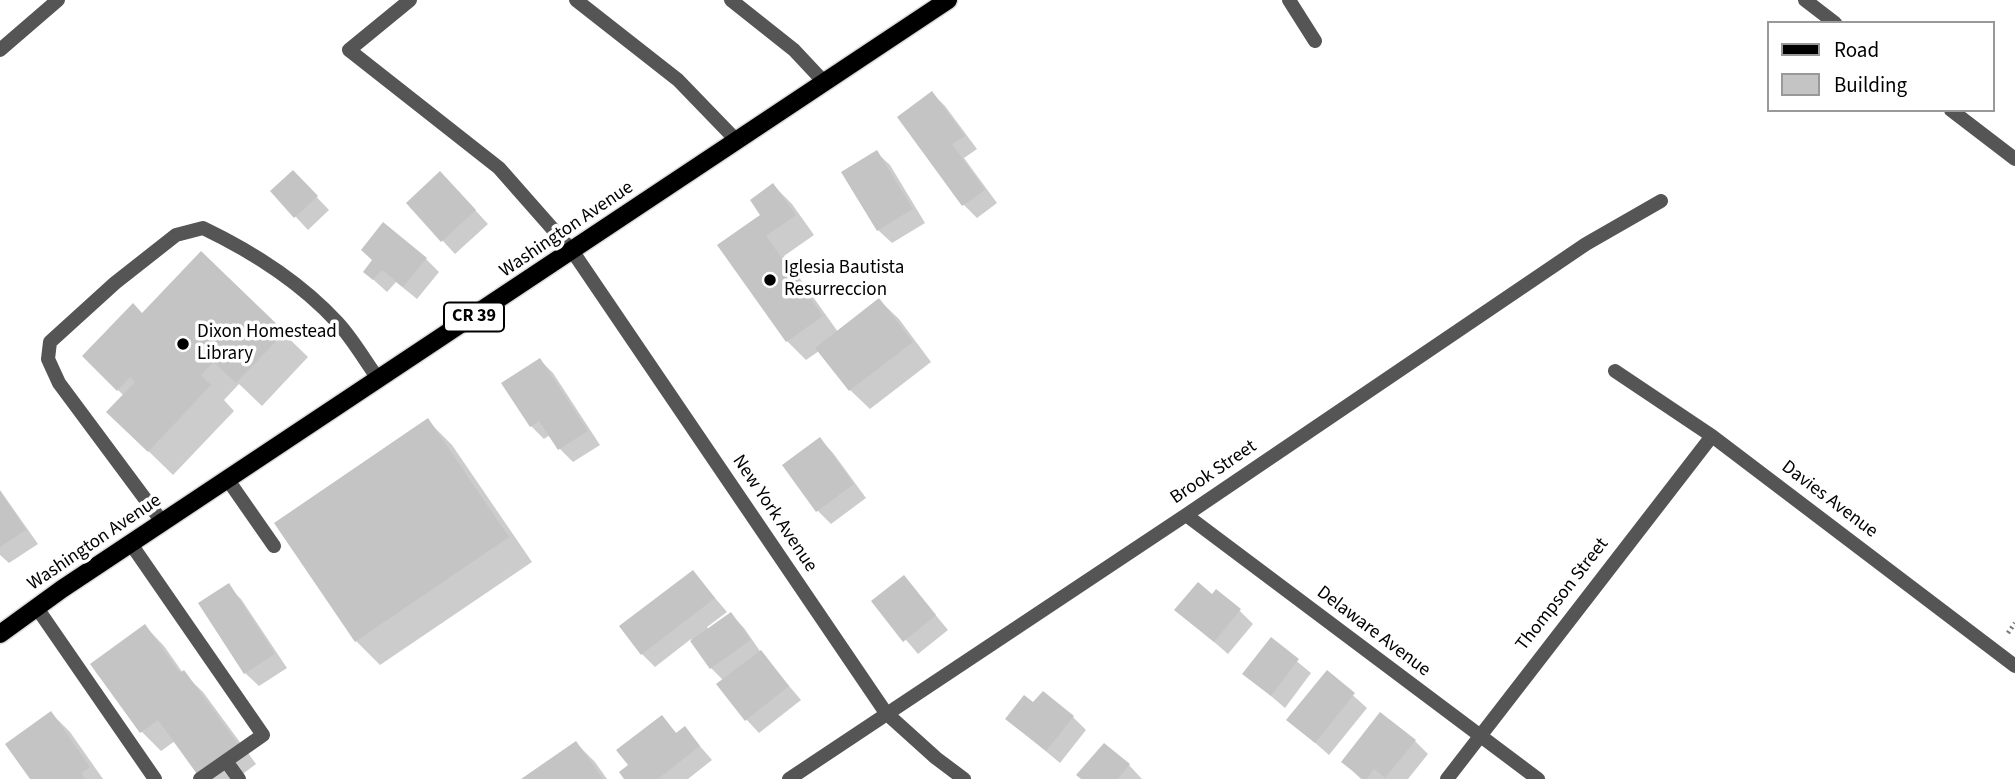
<!DOCTYPE html>
<html>
<head>
<meta charset="utf-8">
<style>
  body { margin:0 }
  #map { position:relative; width:2015px; height:779px; overflow:hidden; background:#fff; font-family:"Source Sans 3",sans-serif }
  canvas { display:block }
  .legend { position:absolute; left:1767px; top:21px; width:228px; height:91px; box-sizing:border-box; background:#fff; border:2px solid #999; margin:0; padding:9px 12px; list-style:none; font-size:21px; color:#000 }
  .legend li { display:flex; align-items:center; gap:14px; height:35px }
  .legend b { width:35px; border:2px solid #999 }
</style>
</head>
<body>
<div id="map">
<canvas width="2015" height="779"></canvas>
<ul class="legend">
<li><b style="height:9px;background:#000"></b>Road</li>
<li><b style="height:19px;background:#c4c4c4"></b>Building</li>
</ul>
</div>
<script>
const c = document.querySelector('canvas').getContext('2d');
c.lineJoin = 'round';
function fillPath(path, color) {
  c.fillStyle = color;
  c.fill(path, 'evenodd');
}
function stroke(path, color, width, dash) {
  c.strokeStyle = color;
  c.lineWidth = width;
  c.lineCap = dash ? 'butt' : 'round';
  c.setLineDash(dash || []);
  c.stroke(path);
}
function label(font, color, halo, rows, align = 'center') {
  c.font = font + ' "Source Sans 3",sans-serif';
  c.lineWidth = 7;
  c.setLineDash([]);
  c.textBaseline = 'middle';
  c.strokeStyle = halo;
  c.fillStyle = color;
  for (const [text, x, y, turn = 0] of rows) {
    c.save();
    c.translate(x, y);
    c.rotate((+turn || 0) * Math.PI / 180);
    c.textAlign = isNaN(turn) ? turn : align;
    if (halo) c.strokeText(text, 0, 0);
    c.fillText(text, 0, 0);
    c.restore();
  }
}
const shadow = new Path2D(`
  M932,93L945,106L977,149L964,158L997,203L977,218L964,205L899,117Z
  M876,152L890,165L925,223L892,243L878,230Z
  M773,185L792,204L814,235L784,256L838,332L879,300L899,319L931,362L870,409L850,390L819,351L806,360L787,341L720,246L763,215Z
  M306,186L329,210L308,230L295,216Z
  M454,187L488,224L455,254L442,240Z
  M201,253L308,357L262,406L239,384L224,400L234,411L173,475L133,436L124,396L84,356L142,315Z
  M426,259L439,272L417,299L396,282L387,292L365,272Z
  M540,360L553,373L600,445L573,462L560,449L550,435L544,439L531,426Z
  M428,421L452,445L532,562L380,665L356,641Z
  M820,439L833,453L866,498L831,524L817,510Z
  M0,490L38,544L9,563L0,555Z
  M693,572L727,612L707,627L709,630L731,614L744,628L762,654L801,700L759,733L746,719L724,681L711,668L691,639L655,667L642,654Z
  M904,577L948,630L918,654L873,601Z
  M228,586L241,599L287,668L259,686L245,673Z
  M1212,596L1240,611L1253,624L1228,654L1177,610Z
  M145,626L164,646L183,673L203,692L256,764L236,779H204L175,741L161,751L142,732L93,664Z
  M1271,640L1311,673L1285,708L1245,674Z
  M1327,672L1367,708L1329,755L1289,720Z
  M1034,705L1073,717L1086,730L1060,763L1007,719Z
  M51,713L70,732L103,779H32Z
  M661,717L677,734L685,729L712,760L688,779H626L630,765Z
  M1415,741L1428,754L1408,779H1361L1343,762Z
  M576,743L595,762L607,779H524Z
  M1104,745L1129,765L1142,779H1082Z`);
const building = new Path2D(`
  M932,91L965,136L952,144L985,190L962,206L897,117Z
  M877,150L913,209L877,231L841,172Z
  M293,170L318,196L294,218L270,191Z
  M440,171L476,210L441,242L406,203Z
  M773,183L796,215L766,236L823,316L786,342L717,245L760,215L750,200Z
  M383,222L427,258L403,287L382,270L373,280L363,272L372,260L361,250Z
  M201,251L285,332L236,383L214,362L201,375L211,385L148,452L106,412L135,382L130,377L117,391L82,356L133,303L142,313Z
  M879,298L913,342L849,391L815,348Z
  M540,358L588,431L558,450L539,421L530,427L501,383Z
  M428,418L509,537L355,642L274,523Z
  M820,437L854,484L816,512L782,465Z
  M0,491L26,530L0,547Z
  M693,570L715,598L641,655L619,626Z
  M904,575L936,615L903,642L871,601Z
  M1198,582L1212,594L1216,589L1241,609L1214,642L1174,610Z
  M229,583L275,654L244,674L198,603Z
  M731,612L751,640L710,669L690,641Z
  M145,624L180,673L184,670L238,744L197,774L158,720L140,733L90,664Z
  M1271,637L1299,659L1271,696L1242,674Z
  M761,650L789,686L745,721L716,684Z
  M1327,670L1355,693L1315,743L1286,720Z
  M1043,691L1074,716L1046,751L1005,719L1024,695L1033,702Z
  M51,711L90,767L81,773L85,779H30L5,744Z
  M1380,712L1416,740L1385,778L1374,769L1367,779H1363L1341,762Z
  M662,715L676,733L685,726L700,746L658,779H624L619,772L628,765L616,750Z
  M576,741L603,779H521Z
  M1104,743L1130,764L1118,779H1081L1076,775Z`);
const path = new Path2D(`
  M2008,633L2015,623`);
const service = new Path2D(`
  M410,0L349,50L499,168L573,252
  M576,0L678,80L737,141
  M731,0L794,50L824,82
  M228,480L274,546
  M163,523L59,383L48,359L50,342L115,283L176,235L203,228C251,251 300,282 337,322C353,339 365,361 379,380
  M131,544L263,735L200,779
  M37,608L155,779
  M226,761L239,779`);
const minor = new Path2D(`
  M1289,0L1315,41
  M1805,0L1835,23
  M0,50L58,0
  M1951,110L2015,159
  M573,252L886,713L936,758L964,779
  M1615,371L1712,436L2015,666
  M1186,515L1538,779
  M789,779L1186,515L1586,244L1661,201
  M1447,779L1712,436`);
const primary = new Path2D(`
  M0,634L62,589L948,0`);
const markers = [
  [770,280,7,"#000"],
  [183,344,7,"#000"]
];
const shields = [
  [474,317,60]
];
const shieldNames = [
  ["CR 39",474,317]
];
const streetNames = [
  ["Washington Avenue",567,230,-34],
  ["Brook Street",1214,473,-34],
  ["Davies Avenue",1829,500,37],
  ["New York Avenue",774,514,56],
  ["Washington Avenue",95,543,-34],
  ["Thompson Street",1563,595,-52],
  ["Delaware Avenue",1373,632,37]
];
const poiNames = [
  ["Iglesia Bautista",784,269],
  ["Resurreccion",784,291],
  ["Dixon Homestead",197,333],
  ["Library",197,355]
];
fillPath(shadow, '#0003');
fillPath(building, '#c4c4c4');
stroke(primary, '#dbdbdb', 21);
stroke(path, '#777', 4.5, [2, 3.5]);
stroke(service, '#555', 14);
stroke(minor, '#555', 14);
stroke(primary, '#000', 18);
for (const [x, y, r, color] of markers) {
  const dot = new Path2D();
  dot.arc(x, y, r, 0, 2 * Math.PI);
  c.fillStyle = color;
  c.fill(dot);
  stroke(dot, '#fff', 2.5);
}
for (const [x, y, w] of shields) {
  const box = new Path2D();
  box.roundRect(x - w / 2, y - 14.5, w, 29, 5);
  c.fillStyle = '#fff';
  c.fill(box);
  stroke(box, '#000', 2);
}
label('bold 18px', '#000', null, shieldNames);
label('19px', '#000', '#fff', streetNames);
label('19px', '#000', '#fff', poiNames, 'left');
</script>
</body>
</html>
